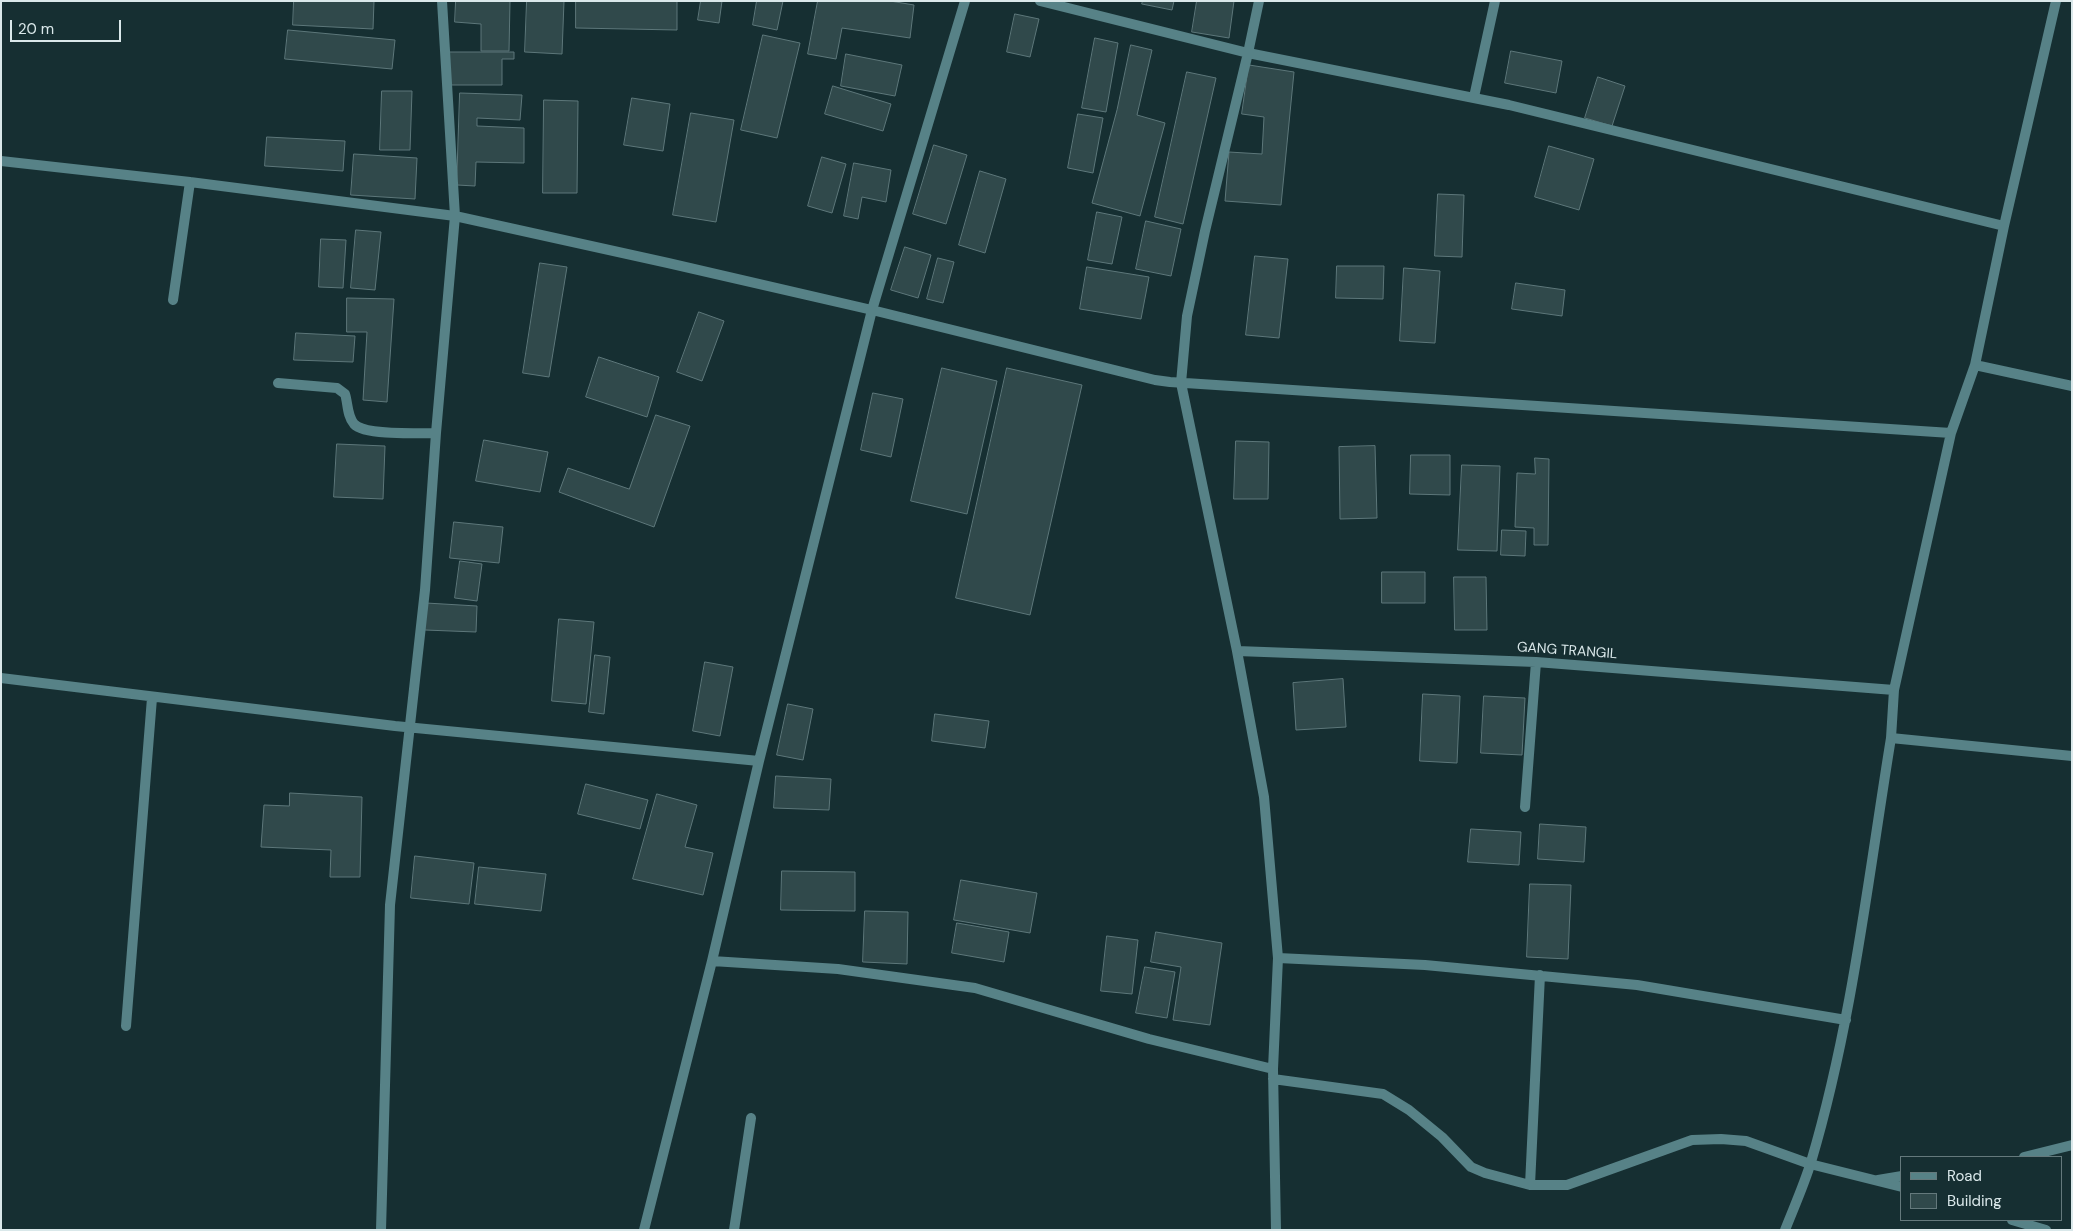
<!DOCTYPE html>
<html>
<head>
<meta charset="utf-8">
<style>
  body { margin:0 }
  #map { position:relative; width:2073px; height:1231px; overflow:hidden; background:#162f32; font-family:"DM Sans",sans-serif }
  canvas { display:block }
  .frame { position:absolute; inset:0; border:2px solid #dae8ea; pointer-events:none }
  .legend { position:absolute; left:1900px; top:1156px; width:162px; height:65px; box-sizing:border-box; background:#162f32; border:1px solid #64797c; margin:0; padding:6px 9px; list-style:none; font-size:15px; color:#dae8ea }
  .legend li { display:flex; align-items:center; gap:10px; height:25px }
  .legend b { width:25px; border:1px solid #64797c }
  .scale { position:absolute; left:10px; top:20px; width:111px; height:22px; box-sizing:border-box; border:2px solid #dae8ea; border-top:0; padding-left:6px; font-size:15px; line-height:18px; white-space:nowrap; color:#dae8ea; -webkit-text-stroke:4px #162f32; paint-order:stroke }
</style>
</head>
<body>
<div id="map">
<canvas width="2073" height="1231"></canvas>
<div class="frame"></div>
<ul class="legend">
<li><b style="height:6px;background:#578287"></b>Road</li>
<li><b style="height:14px;background:#30494b"></b>Building</li>
</ul>
<div class="scale">20 m</div>
</div>
<script>
const c = document.querySelector('canvas').getContext('2d');
c.lineJoin = 'round';
function fillPath(path, color) {
  c.fillStyle = color;
  c.fill(path, 'evenodd');
}
function stroke(path, color, width, dash) {
  c.strokeStyle = color;
  c.lineWidth = width;
  c.lineCap = dash ? 'butt' : 'round';
  c.setLineDash(dash || []);
  c.stroke(path);
}
function label(font, color, halo, rows, align = 'center') {
  c.font = font + ' "DM Sans",sans-serif';
  c.lineWidth = 4;
  c.setLineDash([]);
  c.textBaseline = 'middle';
  c.strokeStyle = halo;
  c.fillStyle = color;
  for (const [text, x, y, turn = 0] of rows) {
    c.save();
    c.translate(x, y);
    c.rotate((+turn || 0) * Math.PI / 180);
    c.textAlign = isNaN(turn) ? turn : align;
    if (halo) c.strokeText(text, 0, 0);
    c.fillText(text, 0, 0);
    c.restore();
  }
}
const building = new Path2D(`
  M294,1H374L373,29L293,25Z
  M456,1H510L509,51H481V24L455,22Z
  M527,1H564L562,54L525,52Z
  M576,1H677V30L576,28Z
  M701,1H722L719,23L698,20Z
  M757,1H783L777,30L753,25Z
  M818,1H890L914,5L910,38L842,28L836,59L808,54Z
  M1143,1H1174L1172,10L1142,4Z
  M1197,1H1234L1229,38L1192,32Z
  M1015,14L1039,19L1030,57L1007,52Z
  M288,30L395,40L392,69L285,59Z
  M763,35L800,43L777,138L741,130Z
  M1095,38L1118,43L1106,112L1082,108Z
  M1131,45L1152,50L1137,115L1165,123L1140,216L1092,203L1117,110Z
  M1511,51L1562,61L1556,93L1505,83Z
  M449,52H514V59H502V85H449Z
  M846,54L902,65L895,96L841,86Z
  M1249,65L1294,72L1281,205L1225,201L1229,152L1262,154L1264,117L1242,114Z
  M1187,72L1216,78L1183,224L1155,217Z
  M1598,77L1625,86L1612,126L1585,118Z
  M833,86L891,104L883,131L825,114Z
  M382,91H412L410,150H380Z
  M460,93L522,95L520,120L477,118V126L524,128V163L476,162L475,186L457,185Z
  M632,98L670,104L663,151L624,145Z
  M544,100L578,101L577,193H543Z
  M691,113L734,120L716,222L673,215Z
  M1078,114L1103,118L1093,173L1068,168Z
  M267,137L345,141L343,171L265,166Z
  M934,145L967,155L946,224L913,214Z
  M1549,146L1594,159L1579,210L1535,197Z
  M354,154L417,158L415,199L351,195Z
  M822,157L846,164L832,213L808,206Z
  M854,163L891,170L886,202L862,197L858,219L844,216Z
  M980,171L1006,179L985,253L959,245Z
  M1438,194L1464,195L1462,257L1435,256Z
  M1097,212L1122,217L1112,264L1088,260Z
  M1146,221L1181,229L1171,276L1136,269Z
  M356,230L381,232L375,290L351,288Z
  M321,239L346,240L343,288L319,287Z
  M905,247L931,255L918,298L891,290Z
  M1255,256L1288,259L1279,338L1246,335Z
  M938,258L954,262L943,303L927,299Z
  M540,263L567,267L549,377L523,373Z
  M1337,266H1384L1383,299L1336,298Z
  M1087,267L1149,277L1141,319L1080,309Z
  M1404,268L1440,271L1435,343L1400,341Z
  M1516,283L1565,290L1562,316L1512,309Z
  M347,298L394,299L387,402L363,400L367,332H347Z
  M699,312L724,321L702,381L677,372Z
  M296,333L355,336L353,362L294,360Z
  M599,357L659,377L647,417L586,397Z
  M942,368L997,381L967,514L911,501Z
  M1007,368L1082,385L1030,615L956,598Z
  M873,393L903,399L891,457L861,450Z
  M656,415L690,426L654,527L559,492L568,468L629,489Z
  M484,440L548,452L540,492L476,481Z
  M1236,441L1269,442L1268,499H1234Z
  M337,444L385,446L383,499L334,497Z
  M1375,446L1377,518L1340,519L1339,447Z
  M1411,455H1450V495L1410,494Z
  M1535,458L1549,459L1548,545H1534V528L1515,527L1517,473L1535,474Z
  M1462,465L1500,466L1497,551L1458,550Z
  M454,522L503,527L499,563L450,558Z
  M1502,530L1526,531L1525,556L1501,555Z
  M460,561L482,564L477,601L455,598Z
  M1382,572H1425V603H1382Z
  M1454,577H1486L1487,630H1455Z
  M426,603L477,606L476,632L425,630Z
  M559,619L594,622L586,704L552,701Z
  M595,655L610,657L604,714L589,712Z
  M705,662L733,667L720,736L693,731Z
  M1343,679L1346,727L1296,730L1293,683Z
  M1423,694L1460,696L1457,763L1420,761Z
  M1484,696L1525,698L1522,755L1481,753Z
  M788,704L813,709L803,760L777,755Z
  M935,714L989,721L985,748L932,741Z
  M776,776L831,779L829,810L774,808Z
  M586,784L648,800L640,829L578,814Z
  M290,793L362,797L360,877H330L331,850L261,847L264,805L289,806Z
  M657,794L697,805L685,847L713,853L703,895L633,879Z
  M1540,824L1586,827L1584,862L1538,859Z
  M1471,829L1521,832L1519,865L1468,862Z
  M415,856L474,863L469,904L411,898Z
  M479,867L546,874L541,911L475,904Z
  M782,871L855,872V911L781,910Z
  M961,880L1037,893L1030,933L954,920Z
  M1530,884L1571,885L1568,959L1527,957Z
  M865,911L908,912L907,964L863,962Z
  M957,923L1009,932L1004,962L952,953Z
  M1156,932L1222,943L1210,1025L1173,1020L1181,967L1151,962Z
  M1107,936L1138,940L1132,994L1101,991Z
  M1145,967L1175,972L1167,1018L1136,1013Z`);
const service = new Path2D(`
  M1810,1164L1902,1187
  M2012,1220L2046,1230`);
const minor = new Path2D(`
  M1040,1L1248,53L1509,105L2004,226
  M1259,1L1248,53L1205,231L1187,316L1181,383L1237,651L1264,797L1278,958L1273,1069L1276,1230
  M1474,97L1495,1
  M1,161L190,182L455,216L668,263L872,310L1155,380L1170,382L1951,433L1975,365L2072,386
  M173,300L190,182
  M1975,365L2004,226L2056,1
  M278,383L337,388L345,394C348,403 347,416 354,424C365,436 419,433 436,433
  M1237,651L1536,662L1894,690
  M1,678L395,726L759,761
  M1891,738L2072,756
  M1525,807L1536,662
  M1278,958L1425,965L1637,985L1846,1020
  M712,961L838,969L975,988L1149,1039L1273,1069
  M1540,975L1530,1185H1567L1692,1140L1721,1139L1746,1141L1810,1164
  M126,1026L152,698
  M1273,1079L1383,1094L1409,1110L1442,1137L1471,1167L1485,1173L1530,1185
  M2024,1157L2072,1145
  M1878,1180L1902,1176
  M381,1230L390,905L425,590L436,433L455,216L442,1
  M644,1230L712,961L759,761L872,310L965,1
  M734,1230L751,1118
  M1785,1230C1794,1207 1804,1185 1811,1162C1852,1024 1868,879 1891,738L1894,690L1951,433`);
const streetNames = [
  ["GANG TRANGIL",1567,651,4]
];
fillPath(building, '#30494b');
stroke(building, '#5d777a', 1);
stroke(service, '#578287', 10);
stroke(minor, '#578287', 10);
label('14px', '#dae8ea', '#162f32', streetNames);
</script>
</body>
</html>
